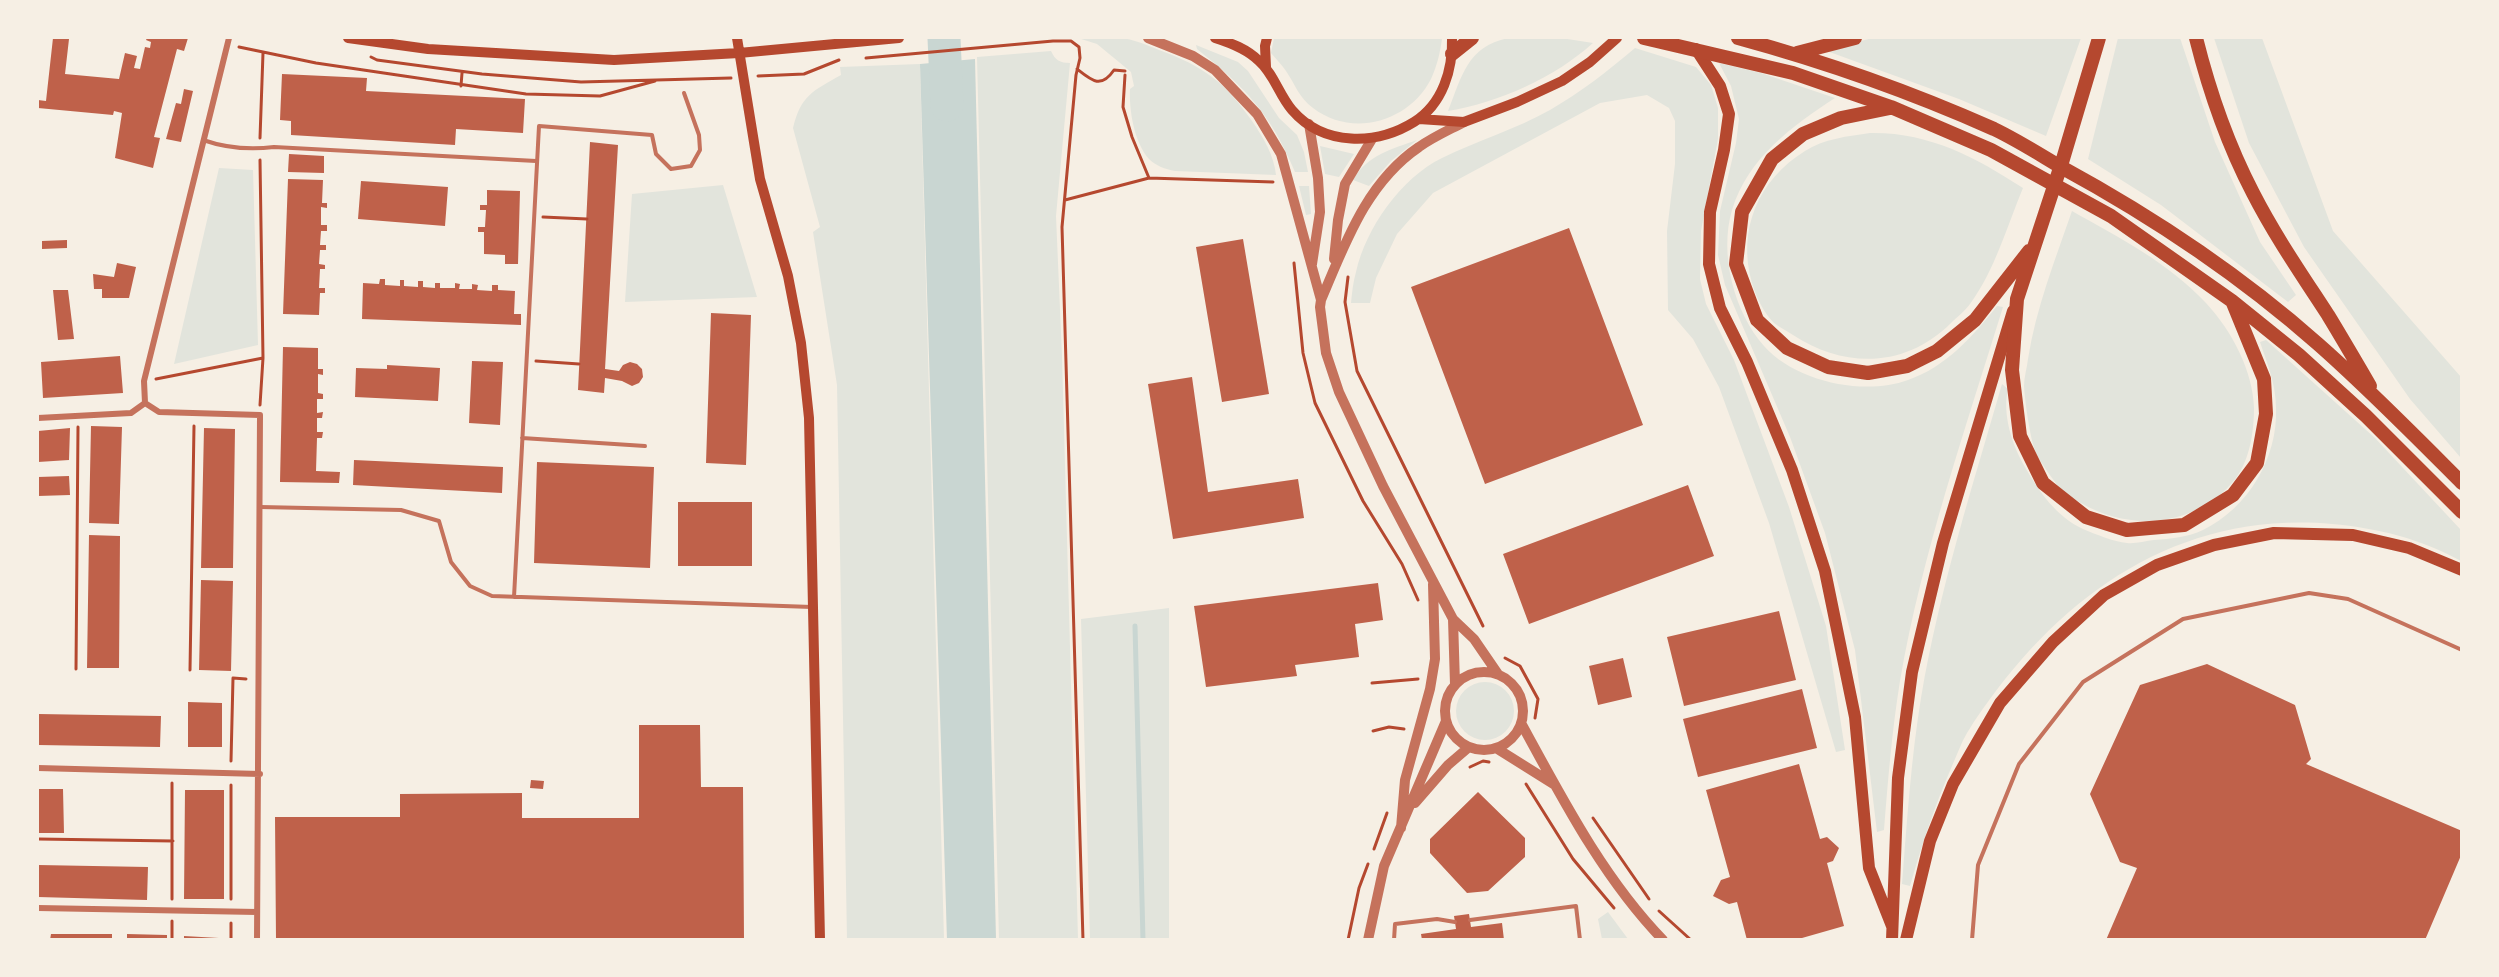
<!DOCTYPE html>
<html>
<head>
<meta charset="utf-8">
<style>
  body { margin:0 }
  #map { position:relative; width:2499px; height:977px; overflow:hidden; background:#f6efe4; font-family:Manrope,sans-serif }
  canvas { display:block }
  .frame { position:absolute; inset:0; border:39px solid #f6efe4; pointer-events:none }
</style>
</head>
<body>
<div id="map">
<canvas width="2499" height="977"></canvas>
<div class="frame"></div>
</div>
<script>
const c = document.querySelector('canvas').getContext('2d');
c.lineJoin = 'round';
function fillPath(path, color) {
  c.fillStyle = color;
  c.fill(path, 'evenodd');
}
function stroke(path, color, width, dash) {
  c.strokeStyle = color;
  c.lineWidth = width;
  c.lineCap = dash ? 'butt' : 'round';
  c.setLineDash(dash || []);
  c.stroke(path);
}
const green = new Path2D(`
  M1078,38C1092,38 1106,36 1120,38C1133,39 1147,45 1159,50C1203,66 1225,82 1252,121C1263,137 1274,155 1276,175L1175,171C1165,169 1156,166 1149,159C1134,142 1129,110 1130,89L1134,86L1131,72L1097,44Z
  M1274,38H1442V39C1440,53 1437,66 1431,79C1409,122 1352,138 1313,108C1299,98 1295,84 1286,71C1282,65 1276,59 1271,53Z
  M1508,38H1561L1593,43C1554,78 1500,102 1448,111C1462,76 1467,47 1508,38Z
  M1873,38H2081L2046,136L1959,99L1824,50Z
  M2118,38H2180L2215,142L2260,242L2296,295L2288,302L2161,205L2088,159Z
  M2214,38H2262L2333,231L2461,377V458L2410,399L2304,247L2249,143Z
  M1196,45L1238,62L1248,71L1279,118L1297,135L1304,152L1308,172H1295C1271,114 1246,88 1197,49Z
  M1635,48L1696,67L1711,85L1718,108V139L1701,231L1700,279L1706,304L1734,360L1789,507L1826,626L1845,750L1836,752L1769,523L1719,387L1693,339L1668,310L1667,231L1675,164V121L1669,108L1647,95L1600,103L1433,193L1397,234L1376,278L1370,303H1351C1352,293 1353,282 1356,272C1366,228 1401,178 1442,158C1477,141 1516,129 1550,110C1581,92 1608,71 1635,48Z
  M1051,51C1055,60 1060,63 1070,63L1056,216L1062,356L1078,939H999L977,57Z
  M1719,63L1761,73L1835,98C1792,126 1748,158 1732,210C1719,254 1734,312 1764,346C1796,382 1864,396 1908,380C1946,367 1973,336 1997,306L2003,307C1965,430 1922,554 1900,681C1892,730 1888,780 1884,830L1877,832L1855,650L1825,533L1790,437L1725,285L1718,255L1720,211L1736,143L1739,119L1731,86Z
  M920,64L944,939H847L837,385L813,232L820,227L793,128C801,95 813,91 841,75L840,67Z
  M1870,133C1929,132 1975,157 2023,188C2007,226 1995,270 1970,304C1965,311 1957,317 1951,323C1906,368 1845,369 1793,335C1787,331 1779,327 1774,323C1764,313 1756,297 1752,283C1737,230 1758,180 1805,151C1823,139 1849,136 1870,133Z
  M1417,140L1391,161L1369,186L1353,180C1367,155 1392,149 1417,140Z
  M1320,146L1354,154L1339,177L1325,174Z
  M219,168L253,170L258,345L174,364Z
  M723,185L757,297L625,302L632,194Z
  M1299,186H1309L1311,214L1306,215Z
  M2072,211C2118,237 2169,263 2206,303C2232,331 2253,371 2254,408C2254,431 2250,459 2236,478C2199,526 2132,533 2081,503C2076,500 2069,497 2065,494C2058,487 2040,462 2036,453C2030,439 2025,402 2024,386C2024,377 2027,368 2028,359C2036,308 2055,260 2072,211Z
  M2266,340L2375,438L2461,530V561C2421,539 2378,528 2332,524C2170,510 2050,603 1967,733C1961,743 1957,755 1952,766C1935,805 1922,844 1910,886L1902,884C1907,822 1911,759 1921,698C1939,591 1972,488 2002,384L2008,389C2002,414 2012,445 2025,467C2039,492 2057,517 2083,529C2095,534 2114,542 2127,543C2135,544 2145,541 2154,540C2170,539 2188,537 2203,530C2248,508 2278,458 2276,408C2276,384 2267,363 2260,342Z
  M1169,608V939H1090L1081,619Z
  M1456 711a29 29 0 1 1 58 0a29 29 0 1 1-58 0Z
  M1608,912L1628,939H1602L1598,919Z`);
const water = new Path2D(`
  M975,59L996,939L947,940L920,64Z`);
const stream = new Path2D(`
  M1135,626L1143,940`);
const river = new Path2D(`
  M944,38L947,105`);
const building = new Path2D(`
  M53,38L69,39L65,74L119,79L125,53L137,56L134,68L140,69L145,47L150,48L151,42L146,40L147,38H188L184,51L177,49L154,137L160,138L153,168L115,158L122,113L114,111L113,115L38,108V100L46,101Z
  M282,74L367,78L366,91L525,99L523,133L456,129L455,145L291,135V121L280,120Z
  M184,89L193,91L181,142L166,139L176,103L181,104Z
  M590,142L618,145L605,369L619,371L623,365L630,362L637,364L642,369L643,377L639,383L632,386L622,381L605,378L604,393L578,390Z
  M289,154L324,156V173L288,172Z
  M288,179L323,180L322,203H327V208L321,207V225H327V231H321L320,245H326V250H320L319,264L325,265V269H320L319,288H325V293H320L319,315L283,314Z
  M361,181L448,187L445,226L358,219Z
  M487,190L520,191L518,264H505V255L484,254V232H478V227H485L486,210H480V205H487Z
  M1569,228L1643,425L1485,484L1411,287Z
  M1243,239L1269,394L1222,402L1196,247Z
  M67,240V248L42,249V241Z
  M117,263L136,267L129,298H102V289H94L93,274L114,277Z
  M380,279H385V285L400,286V280H404V286L418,287V281H423V287L435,288V283H440V288H455V283L460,284L459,289H472V284L478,285L477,290L492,291V285H498V290L515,291L514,314H521V325L362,319L363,283L379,284Z
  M53,290H68L74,339L58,340Z
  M711,313L751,315L746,465L706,463Z
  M283,347L318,348V369H323V375L318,374V393L323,394V399H317V413L323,412L322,418H317V432H323L322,438H317L316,471L340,472L339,483L280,482Z
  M120,356L123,393L43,398L41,362Z
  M472,361L503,362L500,425L469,423Z
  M387,365L440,368L438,401L355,397L356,368L387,369Z
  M1192,377L1208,492L1298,479L1304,518L1173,539L1148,384Z
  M91,426L122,427L119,524L89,523Z
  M70,428L69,460L38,462V431Z
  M204,428L235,429L233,568H201Z
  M354,460L503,467L502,493L353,485Z
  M537,462L654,467L650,568L534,563Z
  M69,476L70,495L38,496V477Z
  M1688,485L1714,556L1529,624L1503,554Z
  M678,502H752V566H678Z
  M89,535L120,536L119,668H87Z
  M201,580L233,581L231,671L199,670Z
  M1378,583L1383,620L1355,624L1359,657L1295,665L1297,676L1206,687L1194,606Z
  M1779,611L1796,680L1684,706L1667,637Z
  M1623,658L1632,697L1598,705L1589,666Z
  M2207,664L2295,705L2311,759L2306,764L2462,831V853L2425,940H2106L2137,868L2120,862L2090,794L2140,685Z
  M1802,689L1817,748L1698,777L1683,719Z
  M188,702L222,703V747H188Z
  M38,714L161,716L160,747L38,745Z
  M639,725H700L701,787H743L744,940H276L275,817H400V794L522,793V818H639Z
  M1799,764L1820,839L1827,837L1839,848L1833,861L1827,863L1844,926L1795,940H1747L1737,902L1729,904L1713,896L1721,880L1730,877L1706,790Z
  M531,780L544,781L543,789L530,788Z
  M38,789H63L64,833H38Z
  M185,790H224V899H184Z
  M1478,792L1525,838V857L1488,891L1467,893L1430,853V839Z
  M38,865L148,867L147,900L38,897Z
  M1469,914L1471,927L1502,923L1504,940H1422L1421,934L1456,929L1454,916Z
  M51,934H112V940H50Z
  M127,934L167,935V940H127Z
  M184,936L219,938V940H184Z`);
const path = new Path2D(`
  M239,47L316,63L526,94L600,96L655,81
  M371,57L377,60L482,74L581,82L731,78
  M866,58L1053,41H1071L1079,47L1080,58L1076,75L1062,227L1083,940
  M1077,69C1092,81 1101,89 1114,70L1125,71
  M1125,75L1123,107L1132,137L1149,178
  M758,76L804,74L839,60
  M461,86L462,73
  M260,138L263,53
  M260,160L263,358L260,405
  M1065,200L1149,178L1273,182
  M543,217L587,219
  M1294,263L1303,353L1315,403L1363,501L1402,564L1418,600
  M1348,277L1345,302L1357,371L1483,626
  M536,361L579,364
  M156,379L263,358
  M1505,658L1520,666L1538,699L1535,718
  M76,669L78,427
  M190,670L194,426
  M1372,683L1418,679
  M1373,731L1389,727L1404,729
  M231,761L233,678L246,679
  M1470,767L1483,761L1489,762
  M1526,784L1573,859L1614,908
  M231,785V899
  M1593,818L1649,899
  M38,839L173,841
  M1374,849L1387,813
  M172,899V783
  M1659,911L1691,940
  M172,940V921
  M231,940V923
  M1348,940L1359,888L1368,864`);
const service = new Path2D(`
  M203,140C226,148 250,150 274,147L536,161
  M522,438L645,446
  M260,507L401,510L439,521L451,562L470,586L492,596L812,607
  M514,597L539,126L652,135L656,154L671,169L691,166L700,150L699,135L684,93
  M1470,920L1576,906L1580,940
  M1394,940L1395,924L1437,919L1455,922
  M1972,940L1978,865L2019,764L2083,682L2183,619L2309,593L2348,599L2462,650`);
const minor = new Path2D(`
  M145,403L159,412L260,415L257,940
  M145,403L144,381L229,38
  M38,418L131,413L145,403
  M38,768L260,774
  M38,908L257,912`);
const tertiary = new Path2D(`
  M1148,38L1193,56L1215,70L1257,114L1281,154L1321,300
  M1464,122C1449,130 1433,137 1419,147C1366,183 1345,244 1321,300L1320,307L1326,353L1339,392L1383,486L1453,619L1474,639L1498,674
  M1309,124L1318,178L1320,212L1312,264
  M1334,259L1338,220L1345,184L1372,139
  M1453,619L1455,684
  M1445 711a39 39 0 1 1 78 0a39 39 0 1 1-78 0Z
  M1521,723C1562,798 1603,878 1663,940
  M1496,748L1555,785
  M1415,803L1448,765L1469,747
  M1401,828L1405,780L1430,689L1435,659L1433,584
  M1368,940L1384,866L1446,721`);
const secondary = new Path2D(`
  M348,38L428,49L614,60L739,53L899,38
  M737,38L760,179L788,276L801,343L809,418L820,940
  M1215,38C1231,43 1247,49 1259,61C1274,74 1279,95 1292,110C1324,147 1377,145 1414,122C1443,104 1453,69 1452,38
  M1266,67L1265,46L1267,38
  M1419,119L1464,122L1517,102L1562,81L1590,62L1617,38`);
const primary = new Path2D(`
  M1696,49L1720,86L1729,114L1724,150L1710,212L1709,264L1720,308L1747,362L1792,470L1825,571L1855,717L1869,868L1892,926
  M1892,940L1898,778L1912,672L1943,543L2013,311
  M1906,940L1930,841L1953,784L2000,703L2053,642L2104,595L2157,565L2214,545L2274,533L2353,535L2409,548L2462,570`);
const trunk = new Path2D(`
  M1644,38L1793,73L1891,107L1991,150L2111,216L2232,301L2299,355L2366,416L2462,512
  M1738,38C1826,62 1911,92 1994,129C2017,140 2039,154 2061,167C2153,217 2240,275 2318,344C2368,388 2415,436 2462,483
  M2099,38L2063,159L2017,299L2012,370L2020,436L2043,483L2086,517L2127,530L2184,525L2233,495L2257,463L2266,414L2264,379L2233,303
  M2196,38C2209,90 2228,145 2253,193C2275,236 2302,275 2328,315C2342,338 2356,362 2370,386
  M1797,53L1855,38
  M1452,54L1472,38
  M1890,108L1841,118L1803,134L1772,159L1742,212L1736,264L1757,320L1787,348L1828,367L1868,373L1907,366L1937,351L1975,320L2029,251`);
fillPath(green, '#e2e4dc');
fillPath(water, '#c9d6d2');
stroke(stream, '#c9d6d2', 5);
stroke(river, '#c9d6d2', 33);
fillPath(building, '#bf614a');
stroke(path, '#b5482f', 3);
stroke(service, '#c5725c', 4);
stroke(minor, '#c5725c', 6);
stroke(tertiary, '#c5725c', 10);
stroke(secondary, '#b5482f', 10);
stroke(primary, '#b5482f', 12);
stroke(trunk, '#b5482f', 14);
</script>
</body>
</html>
